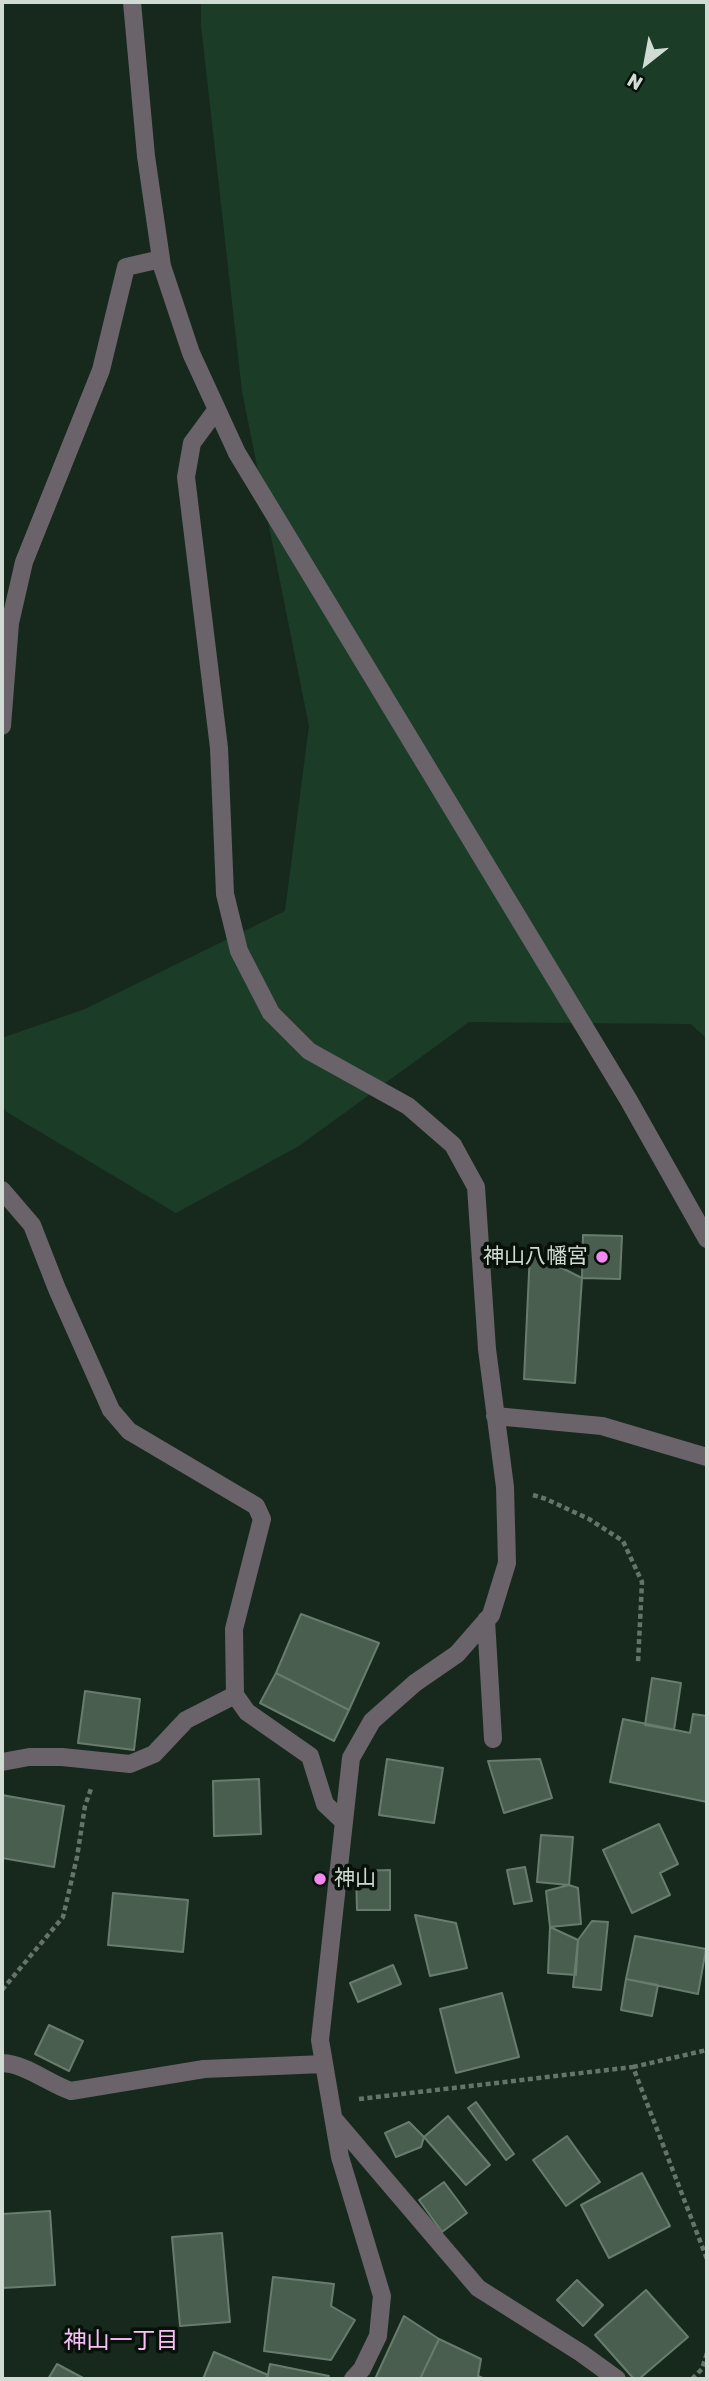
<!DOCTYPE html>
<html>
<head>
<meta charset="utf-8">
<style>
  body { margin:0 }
  #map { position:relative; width:709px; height:2381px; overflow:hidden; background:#17291d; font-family:Rubik,sans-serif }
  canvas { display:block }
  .frame { position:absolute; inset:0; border:4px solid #d0dcd3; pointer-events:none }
  .north { position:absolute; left:611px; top:28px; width:70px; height:70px; -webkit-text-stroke:5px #08100a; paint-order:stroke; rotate:211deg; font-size:19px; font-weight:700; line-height:28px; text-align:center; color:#d0dcd3 }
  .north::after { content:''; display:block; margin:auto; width:24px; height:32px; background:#d0dcd3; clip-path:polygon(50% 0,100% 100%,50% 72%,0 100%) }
</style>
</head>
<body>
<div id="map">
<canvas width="709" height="2381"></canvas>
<div class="frame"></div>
<div class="north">N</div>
</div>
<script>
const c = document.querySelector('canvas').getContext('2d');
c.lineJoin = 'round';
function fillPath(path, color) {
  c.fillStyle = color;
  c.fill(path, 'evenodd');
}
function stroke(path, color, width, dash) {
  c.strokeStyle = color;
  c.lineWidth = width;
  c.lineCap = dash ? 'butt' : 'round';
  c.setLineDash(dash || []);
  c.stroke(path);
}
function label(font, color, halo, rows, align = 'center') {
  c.font = font + ' Rubik,"Noto Sans JP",sans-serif';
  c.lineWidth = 7;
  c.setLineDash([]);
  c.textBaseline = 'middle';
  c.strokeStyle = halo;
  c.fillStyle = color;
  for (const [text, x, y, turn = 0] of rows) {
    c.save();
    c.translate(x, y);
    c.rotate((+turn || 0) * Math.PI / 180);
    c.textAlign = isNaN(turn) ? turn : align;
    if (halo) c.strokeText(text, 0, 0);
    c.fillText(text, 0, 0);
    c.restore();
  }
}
const green = new Path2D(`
  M201,2H707V1039L691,1024L469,1022L299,1146L176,1213L5,1111L2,1101V1038L85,1009L285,911L309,726L242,391L201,25Z`);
const building = new Path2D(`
  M583,1235L622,1236L620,1279L582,1278Z
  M530,1252L582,1278L575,1383L524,1379Z
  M301,1614L379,1643L349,1710L276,1673Z
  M276,1673L349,1710L334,1741L260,1703Z
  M652,1678L681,1683L674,1730L645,1725Z
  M85,1691L140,1699L134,1750L78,1743Z
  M693,1714L707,1716V1802L610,1782L623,1719L690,1733Z
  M387,1759L443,1768L434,1823L379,1815Z
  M540,1759L552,1798L504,1813L488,1761Z
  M259,1779L261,1834L214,1836L213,1781Z
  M2,1795L64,1806L54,1867L2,1858Z
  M659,1824L678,1864L660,1873L670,1895L632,1913L603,1850Z
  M541,1835L573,1837L569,1885L537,1882Z
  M525,1867L532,1901L514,1904L507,1870Z
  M390,1870V1910H357L356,1871Z
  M569,1885L578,1888L581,1924L550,1927L546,1891Z
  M113,1893L188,1900L183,1952L108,1945Z
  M415,1915L456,1923L467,1968L430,1976Z
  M592,1921L608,1922L601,1990L573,1987L578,1940Z
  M550,1927L578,1940L576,1975L548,1973Z
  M635,1936L706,1949L698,1994L626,1979Z
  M393,1965L401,1984L358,2002L350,1983Z
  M626,1979L658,1985L652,2016L621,2010Z
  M502,1993L519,2057L456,2073L440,2009Z
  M49,2025L83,2041L69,2071L35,2054Z
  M476,2102L514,2154L506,2160L468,2108Z
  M448,2116L490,2165L466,2185L424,2137Z
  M409,2122L424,2137L421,2147L396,2157L385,2133Z
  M567,2136L600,2182L566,2206L533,2160Z
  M642,2173L670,2226L609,2258L581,2205Z
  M444,2182L467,2213L442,2232L419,2200Z
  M50,2211L55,2285L2,2288V2214Z
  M222,2233L230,2322L180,2326L172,2237Z
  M273,2277L334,2284L331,2306L355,2320L331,2360L264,2351Z
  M577,2280L603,2305L583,2326L557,2300Z
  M646,2290L688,2337L639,2379H634L595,2335Z
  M404,2316L439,2339L420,2379H375Z
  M439,2339L481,2359L478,2376L485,2379H420Z
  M214,2352L268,2375L266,2379H203Z
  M57,2364L85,2379H48Z
  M270,2364L329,2376L325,2379H267Z`);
const path = new Path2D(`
  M533,1495L546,1499L589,1519L623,1541L642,1582L638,1663
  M2,1990L63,1917L77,1857L85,1806L92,1786
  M633,2067L707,2050
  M359,2099L633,2067L707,2259
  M692,2379L702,2369L707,2353`);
const minor = new Path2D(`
  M132,2L146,156L162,266L191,353L237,453L628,1099L707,1239
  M217,409L192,443L186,477L219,748L225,894L239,951L271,1013L309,1051L408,1106L453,1145L476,1187L487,1349L505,1487L507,1563L491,1615L457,1654L415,1683L372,1721L351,1758L320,2040L340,2157L382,2296L378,2336L362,2369L353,2379
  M2,726L10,623L24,562L101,370L126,267L161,259
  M2,1190L32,1225L57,1289L111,1410L129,1431L256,1506L262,1519L234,1629L235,1695L247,1712L310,1756L325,1804L344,1822
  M495,1416L602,1426L707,1457
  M486,1620L493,1739
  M2,1762L29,1757H62L130,1764L154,1754L186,1720L235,1695
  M2,2063C26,2064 48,2083 71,2091L204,2069L324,2064
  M334,2119L478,2288L581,2353L617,2379`);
const markers = [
  [602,1257,7,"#f389f1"],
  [320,1879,7,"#f389f1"]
];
const poiNames = [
  ["神山八幡宮",588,1257],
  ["神山",334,1879,"left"]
];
const neighbourhoodNames = [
  ["神山一丁目",121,2341]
];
fillPath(green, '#1b3d28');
fillPath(building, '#4a5e50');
stroke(building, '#687c6e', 2);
stroke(path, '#657469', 4.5, [5, 3.5]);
stroke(minor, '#6a636a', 18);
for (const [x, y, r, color] of markers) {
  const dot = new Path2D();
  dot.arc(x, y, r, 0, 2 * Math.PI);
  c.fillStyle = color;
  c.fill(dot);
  stroke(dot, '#08100a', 2.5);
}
label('21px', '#d0dcd3', '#08100a', poiNames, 'right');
label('23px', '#fcc0f9', '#08100a', neighbourhoodNames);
</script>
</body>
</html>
